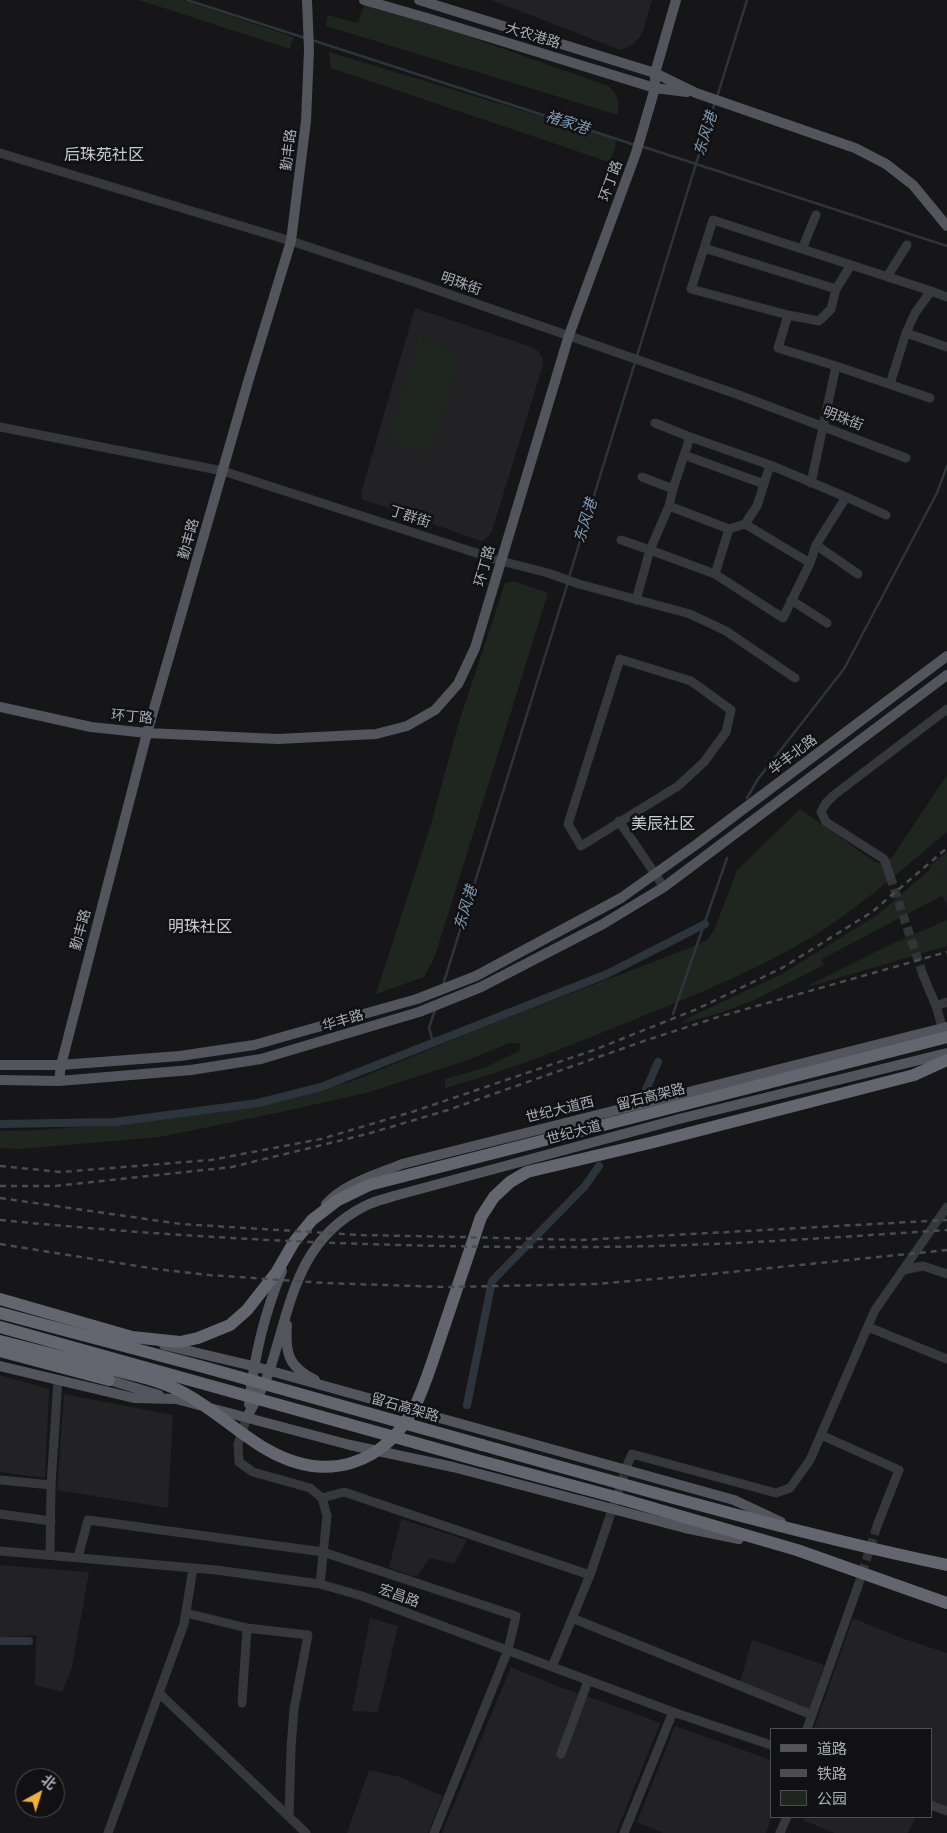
<!DOCTYPE html>
<html>
<head>
<meta charset="utf-8">
<style>
  body { margin:0 }
  #map { position:relative; width:947px; height:1833px; overflow:hidden; background:#161618; font-family:"Work Sans","Noto Sans SC",sans-serif }
  canvas { display:block }
  .legend { position:absolute; left:770px; top:1728px; width:162px; height:90px; box-sizing:border-box; background:#111113; border:1px solid #4d4f55; margin:0; padding:6px 9px; list-style:none; font-size:15px; color:#a8adb8 }
  .legend li { display:flex; align-items:center; gap:10px; height:25px }
  .legend b { width:25px; border:1px solid #4d4f55 }
  .north { position:absolute; left:15px; top:1768px; width:50px; height:50px; box-sizing:border-box; background:#111113; border:1px solid #4d4f55; border-radius:50%; rotate:39deg; font-size:14px; font-weight:700; line-height:20px; text-align:center; color:#a8adb8 }
  .north::after { content:''; display:block; margin:auto; width:18px; height:22px; background:#f2b134; clip-path:polygon(50% 0,100% 100%,50% 72%,0 100%) }
</style>
</head>
<body>
<div id="map">
<canvas width="947" height="1833"></canvas>
<ul class="legend">
<li><b style="height:6px;background:#53555c"></b>道路</li>
<li><b style="height:6px;background:#4a4c52"></b>铁路</li>
<li><b style="height:14px;background:#1e261f"></b>公园</li>
</ul>
<div class="north">北</div>
</div>
<script>
const c = document.querySelector('canvas').getContext('2d');
c.lineJoin = 'round';
function fillPath(path, color) {
  c.fillStyle = color;
  c.fill(path, 'evenodd');
}
function stroke(path, color, width, dash) {
  c.strokeStyle = color;
  c.lineWidth = width;
  c.lineCap = dash ? 'butt' : 'round';
  c.setLineDash(dash || []);
  c.stroke(path);
}
function label(font, color, halo, rows, align = 'center') {
  c.font = font + ' "Work Sans","Noto Sans SC",sans-serif';
  c.lineWidth = 5;
  c.setLineDash([]);
  c.textBaseline = 'middle';
  c.strokeStyle = halo;
  c.fillStyle = color;
  for (const [text, x, y, turn = 0] of rows) {
    c.save();
    c.translate(x, y);
    c.rotate((+turn || 0) * Math.PI / 180);
    c.textAlign = isNaN(turn) ? turn : align;
    if (halo) c.strokeText(text, 0, 0);
    c.fillText(text, 0, 0);
    c.restore();
  }
}
const built = new Path2D(`
  M491,0H652L642,34L633,44L621,50Z
  M415,308L529,346L538,351L543,359V365L492,531L488,537L481,541L362,499L361,493Z
  M947,852V906L929,866Z
  M0,1375L49,1389L45,1478L0,1472Z
  M64,1394L173,1415L168,1508L57,1490Z
  M401,1519L467,1540L454,1564L430,1558L416,1577L389,1568Z
  M0,1565L89,1572L72,1668L62,1692L35,1685L36,1635L0,1637Z
  M370,1618L398,1626L378,1712L352,1711Z
  M853,1618L899,1637L947,1653V1806L931,1800V1729H814Z
  M752,1640L824,1665L810,1709L739,1686Z
  M511,1667L557,1686L610,1704L660,1723L616,1833H442Z
  M675,1726L771,1760L772,1817L766,1833H663L637,1822Z
  M369,1770L400,1777L443,1796L428,1833H347Z
  M805,1817H916L908,1833H834L803,1820Z`);
const green = new Path2D(`
  M139,0H182L293,37L290,49Z
  M366,0L608,86C619,95 619,102 618,115L326,26L328,15L358,23Z
  M329,52L616,139L615,149L609,162L331,68Z
  M420,335L425,337L423,343C440,341 454,349 457,365L436,439C423,456 406,453 393,437L389,449L384,448Z
  M514,581L548,593L435,956L424,977L376,994L431,824L458,725L505,583Z
  M947,775V832C905,867 861,906 815,935C761,968 700,993 641,1017C576,1043 512,1070 445,1088V1079L484,1068L521,1050L519,1043H509L468,1060L366,1093L281,1112L160,1137L20,1149L0,1148V1131L38,1130L116,1124L204,1113L294,1096L350,1082L509,1017L695,946L707,940L715,928L737,870L800,809L875,862L883,864L893,856Z
  M947,855V867L938,874L942,880L947,877V893L822,959L824,965L752,1001L720,1013L681,1024L690,1017L782,974L877,915Z
  M947,920V946L804,988L885,947Z`);
const stream = new Path2D(`
  M187,0L305,38
  M312,40L635,145
  M717,97L747,0
  M641,146L947,246
  M569,577L715,102
  M747,798L758,779L844,669L937,493L947,466
  M443,985L568,582
  M673,1014L727,858
  M433,1042L429,1028L435,1010`);
const canal = new Path2D(`
  M642,1099L658,1062
  M0,1124L115,1122L258,1103L321,1087L607,974L705,924
  M467,1405L492,1281L585,1186L599,1166
  M0,1641H29`);
const minorTunnel = new Path2D(`
  M890,876L923,975
  M608,1522L628,1463
  M858,1586L877,1526`);
const minor = new Path2D(`
  M0,153L291,241L417,283L739,395L906,458
  M704,248L836,289
  M802,249L816,215
  M887,277L907,245
  M931,291L947,297
  M788,315L819,321L831,309L836,289L851,265
  M906,333L947,347
  M836,366L778,348L788,315L691,289L713,220L931,291L915,313L906,333L890,384
  M655,423L690,437
  M0,427L223,471L501,561L548,573L579,584L690,614L726,631L795,678
  M684,455L764,484
  M642,477L673,489
  M811,483L836,366L930,398
  M846,497L886,515
  M669,506L729,529
  M745,524L810,563
  M621,540L650,550L669,506L673,489L690,437L770,465L846,497L816,545L810,563L783,618L715,574L650,550L636,600
  M816,545L858,574
  M715,574L729,529L745,524L757,506L770,465
  M791,600L827,623
  M620,659L691,681L731,710L726,732L704,762L678,786L581,846L568,824Z
  M619,821L664,887
  M890,876L884,859L826,822L821,812L826,803L834,795L947,709
  M923,975L936,1006
  M941,1023L936,1006L947,1002
  M903,1270L923,1266L947,1274
  M868,1327L947,1359
  M247,1417L238,1444L239,1462L253,1472L310,1488L322,1498L327,1516L320,1584
  M821,1435L899,1470L877,1526
  M628,1463L632,1454L776,1493L790,1488L810,1460L875,1310L947,1207
  M0,1480L51,1485
  M322,1498L344,1492L590,1575
  M0,1514L51,1521
  M0,1551L216,1570L320,1584L362,1596L673,1712L771,1745
  M50,1555L51,1485L58,1380
  M78,1557L88,1520L323,1552L516,1616L508,1650L434,1833
  M186,1613L247,1628L242,1703
  M572,1618L812,1715
  M247,1628L308,1635L294,1709L291,1748L289,1817
  M552,1667L590,1575L608,1522
  M159,1693L306,1833
  M807,1729L858,1586
  M561,1754L588,1681
  M931,1805L947,1811
  M108,1833L184,1624L193,1568
  M624,1833L673,1712
  M780,1833L787,1817`);
const major = new Path2D(`
  M364,0L427,18L655,88L687,92
  M419,0L655,73L696,93L855,148L886,164L913,185L947,226
  M0,707L91,727L147,733L278,739L376,734L407,726L435,710L458,684L475,648L569,335L636,153L655,88V73L676,0
  M0,1065H61L180,1056L254,1045L417,999L476,976L621,898L697,844L947,656
  M0,1080L59,1081L191,1070L261,1059L419,1012L481,987L603,924L664,887L947,675
  M59,1081L61,1065L147,733L248,382L291,241L306,121L309,50L307,0
  M326,1204C345,1183 376,1175 402,1164L947,1027
  M287,1325C285,1353 288,1367 315,1380
  M164,1345L253,1366L734,1500L781,1522
  M0,1366L134,1398L176,1399L350,1445L453,1467L685,1528L739,1539
  M109,1380L159,1395
  M249,1404C254,1357 264,1314 282,1271
  M247,1417C255,1402 265,1385 270,1369C291,1304 297,1240 365,1206C374,1201 385,1199 394,1196L679,1119L947,1053`);
const highway = new Path2D(`
  M0,1299L132,1337L180,1342L198,1338L230,1325L247,1310L276,1273L294,1242L312,1220L338,1200L369,1185L947,1037
  M445,1324L481,1217L494,1197L510,1182L527,1172L654,1142L914,1075L947,1060
  M0,1351L109,1380
  M482,1445C636,1488 790,1532 947,1565
  M477,1460L615,1497L797,1550L947,1603`);
const rail = new Path2D(`
  M0,1166L61,1172L211,1160L321,1139L415,1111L594,1050L697,1009L782,968L872,912L947,848
  M0,1186H55L232,1167L367,1134L448,1110L644,1041L718,1017L947,952
  M0,1198L181,1224L359,1235L461,1237L581,1240L947,1220
  M0,1220C193,1239 387,1248 581,1247C703,1247 825,1238 947,1230
  M0,1244L156,1269L209,1275L325,1283L445,1287L596,1284L711,1274L947,1250`);
const highwayBridge = new Path2D(`
  M0,1313L207,1368L482,1445
  M0,1327L477,1460
  M0,1341C35,1350 71,1359 106,1368C130,1374 155,1379 178,1390C211,1406 235,1431 266,1449C326,1484 386,1466 417,1402C428,1378 436,1350 445,1324`);
const streetNames = [
  ["大农港路",533,36,17],
  ["勤丰路",289,150,-83],
  ["环丁路",611,181,-70],
  ["明珠街",461,284,19],
  ["明珠街",843,419,21],
  ["丁群街",410,517,18],
  ["勤丰路",189,539,-74],
  ["环丁路",485,566,-74],
  ["环丁路",132,717,5],
  ["华丰北路",793,755,-37],
  ["勤丰路",81,930,-75],
  ["华丰路",343,1021,-17],
  ["留石高架路",651,1097,-14],
  ["世纪大道西",560,1110,-14],
  ["世纪大道",574,1133,-15],
  ["留石高架路",405,1408,16],
  ["宏昌路",399,1596,20]
];
const waterNames = [
  ["褚家港",567,123,18],
  ["东风港",706,134,-73],
  ["东风港",586,521,-73],
  ["东风港",466,908,-73]
];
const quarterNames = [
  ["后珠苑社区",104,155],
  ["美辰社区",663,824],
  ["明珠社区",200,927]
];
fillPath(built, '#222225');
fillPath(green, '#1e261f');
stroke(stream, '#2c353c', 2.5);
stroke(canal, '#2c353c', 8);
stroke(minorTunnel, '#333438', 9, [9, 4.5]);
stroke(minor, '#37383d', 9);
stroke(major, '#53555c', 10);
stroke(highway, '#63666e', 12);
stroke(rail, '#4a4c52', 2.5, [6, 5]);
stroke(highwayBridge, '#63666e', 12);
label('14px', '#a8adb8', '#111113', streetNames);
label('italic 15px', '#7f9bb3', '#111113', waterNames);
label('16px', '#c9ccd4', '#111113', quarterNames);
</script>
</body>
</html>
